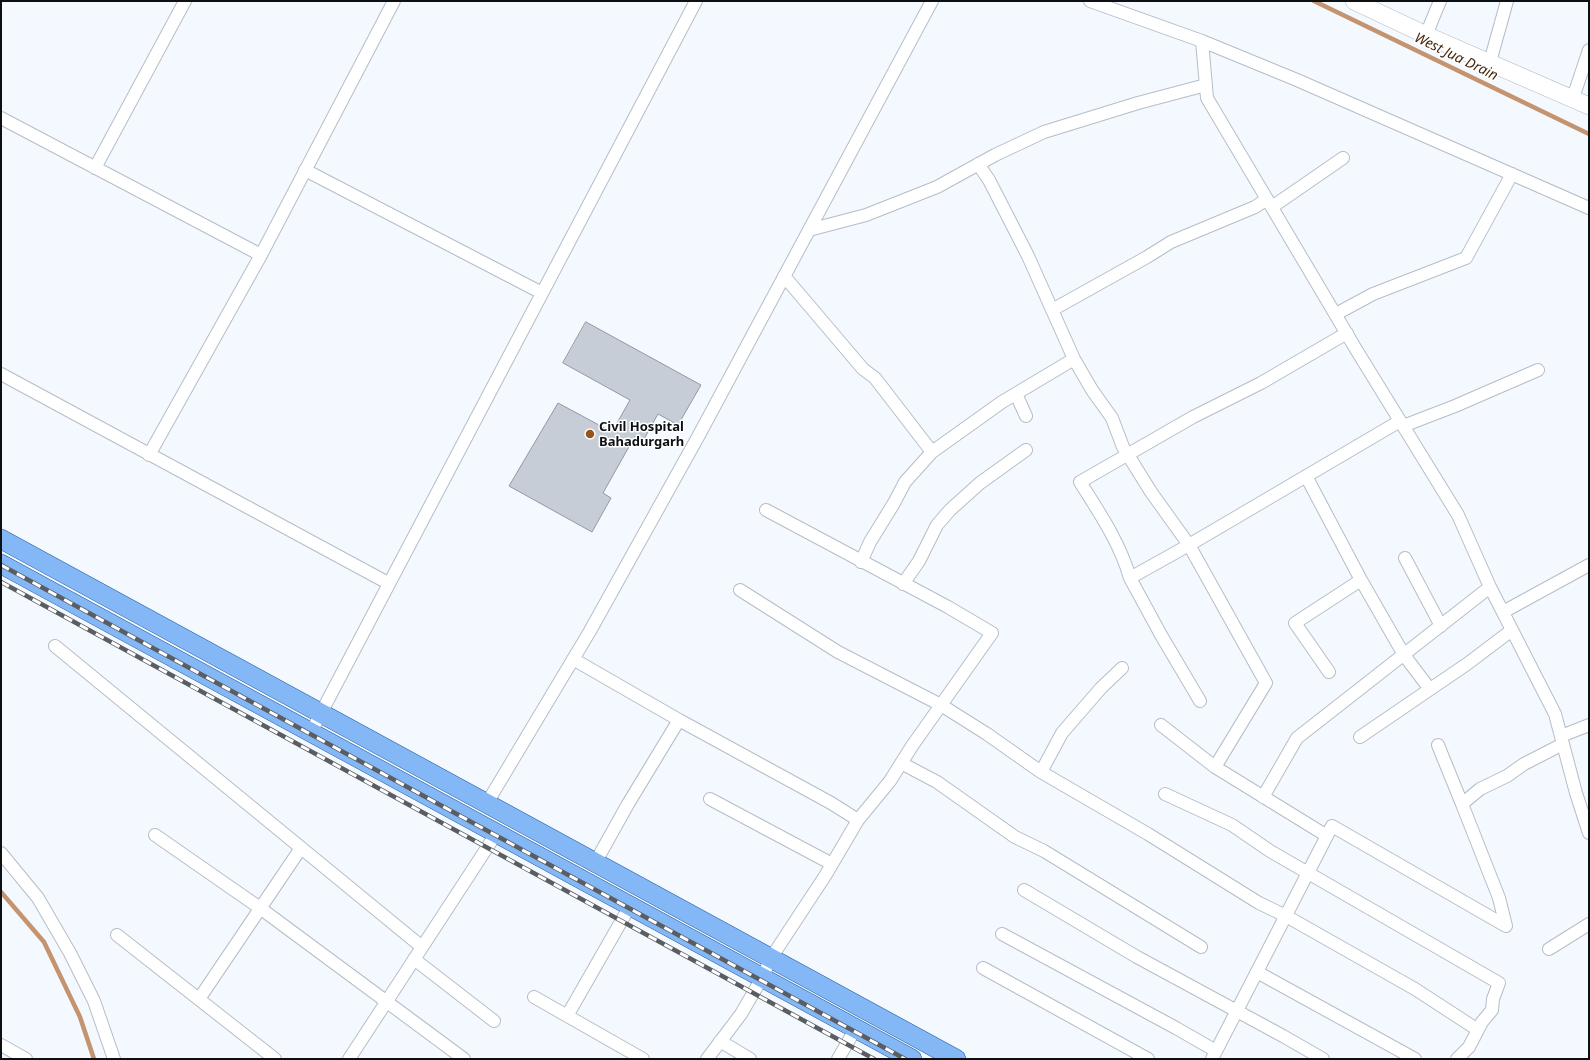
<!DOCTYPE html>
<html>
<head>
<meta charset="utf-8">
<style>
  body { margin:0 }
  #map { position:relative; width:1590px; height:1060px; overflow:hidden; background:#f4f9ff; font-family:"Noto Sans",sans-serif }
  canvas { display:block }
  .frame { position:absolute; inset:0; border:2px solid #0d1013; pointer-events:none }
</style>
</head>
<body>
<div id="map">
<canvas width="1590" height="1060"></canvas>
<div class="frame"></div>
</div>
<script>
const c = document.querySelector('canvas').getContext('2d');
c.lineJoin = 'round';
function stroke(path, color, width, dash) {
  c.strokeStyle = color;
  c.lineWidth = width;
  c.lineCap = dash ? 'butt' : 'round';
  c.setLineDash(dash || []);
  c.stroke(path);
}
function fillPath(path, color) {
  c.fillStyle = color;
  c.fill(path, 'evenodd');
}
function label(font, color, halo, rows, align = 'center') {
  c.font = font + ' "Noto Sans",sans-serif';
  c.lineWidth = 3;
  c.setLineDash([]);
  c.textBaseline = 'middle';
  c.strokeStyle = halo;
  c.fillStyle = color;
  for (const [text, x, y, turn = 0] of rows) {
    c.save();
    c.translate(x, y);
    c.rotate((+turn || 0) * Math.PI / 180);
    c.textAlign = isNaN(turn) ? turn : align;
    if (halo) c.strokeText(text, 0, 0);
    c.fillText(text, 0, 0);
    c.restore();
  }
}
const stream = new Path2D(`
  M1314,1L1589,134
  M1,892L44,942L80,1017L94,1059`);
const building = new Path2D(`
  M586,322L701,385L678,425L658,414L643,441L635,436L603,493L611,498L592,532L509,486L558,403L612,432L630,400L563,363Z`);
const minor = new Path2D(`
  M1090,1L1202,41L1297,80L1589,208
  M1426,35L1440,1
  M1202,41L1207,98L1357,351L1458,515L1490,587L1555,714L1576,793L1589,833
  M1490,62L1507,1
  M1573,98L1589,50
  M1,118L261,255
  M978,164L989,180L1028,256L1074,359L1092,390L1112,418L1123,447L1151,492L1189,545L1130,578L1161,635L1200,701
  M95,168L185,1
  M305,170L542,293
  M1272,207L1343,158
  M809,230L866,215L937,187L995,155L1044,132L1138,103L1206,85
  M784,276L863,369L875,378L932,452
  M1052,310L1147,257L1171,242L1255,207L1267,199
  M1336,314L1373,294L1466,258L1512,174
  M1,374L388,583
  M1016,394L1026,416
  M1403,426L1455,406L1538,370
  M149,455L261,255L394,1
  M1306,476L1361,580L1295,623L1329,672
  M766,510L948,607L992,633L912,746L890,781L858,820
  M1405,558L1441,626
  M861,562L870,542L894,503L905,482L932,452L1002,402L1074,359
  M1130,578C1120,543 1099,512 1080,482L1193,417L1261,383L1347,333
  M1361,580L1404,655L1429,688
  M903,584L919,561L937,525L950,510L980,483L1026,450
  M740,590L838,652L941,705L987,734L1041,772L1148,834L1259,903L1286,916L1415,989L1478,1030
  M1503,612L1589,565
  M55,646L422,947
  M573,659L679,720
  M1161,725L1215,767
  M311,732L696,1
  M1561,736L1589,725
  M1360,737L1467,664L1512,630
  M1438,745L1462,804
  M901,763L937,782L1015,837L1044,851L1201,947
  M1041,772L1062,733L1101,688L1122,668
  M1165,794L1232,825L1270,851L1499,983L1493,999L1492,1010L1482,1022L1469,1047L1457,1059
  M1263,797L1297,738L1490,587
  M710,799L832,864
  M487,803L590,631L699,435L932,1
  M155,835L260,908L464,1059
  M1327,836L1215,767L1266,683L1189,545L1400,421
  M1,853L38,898L70,953L94,1001L114,1059
  M595,863L628,804L679,720L831,803L858,820L825,876L771,958L762,978L741,1014L707,1059
  M1024,890L1137,957L1283,1036L1323,1059
  M1002,934L1176,1028L1216,1051
  M117,935L275,1059
  M1549,949L1589,924
  M414,959L494,1021
  M983,968L1148,1059
  M1257,972L1415,1059
  M534,997L643,1059
  M199,999L301,848
  M567,1016L630,906
  M720,1041L750,1059
  M1,1045L26,1059
  M349,1059L496,834
  M838,1059L856,1028
  M1212,1059L1332,826L1506,926L1499,898L1462,804L1480,789L1507,776L1524,764L1563,744`);
const secondary = new Path2D(`
  M1354,1L1426,35L1589,106`);
const primary = new Path2D(`
  M1,539L956,1059
  M1,564L912,1059`);
const rail = new Path2D(`
  M1,565L905,1059
  M1,582L874,1059`);
const markers = [
  [590,434,5,"#94541d"]
];
const poiNames = [
  ["Civil Hospital",599,427],
  ["Bahadurgarh",599,442]
];
const waterNames = [
  ["West Jua Drain",1456,57,26]
];
stroke(stream, '#c4936f', 4.5);
fillPath(building, '#c6cdd7');
stroke(building, '#9198a1', 1);
stroke(minor, '#b6bdc6', 14);
stroke(secondary, '#b6bdc6', 18);
stroke(primary, '#255da1', 20);
stroke(minor, '#fff', 12);
stroke(secondary, '#fff', 17);
stroke(primary, '#84b7f5', 19);
stroke(rail, '#5a5d61', 4.5);
stroke(rail, '#fff', 3, [9]);
for (const [x, y, r, color] of markers) {
  const dot = new Path2D();
  dot.arc(x, y, r, 0, 2 * Math.PI);
  c.fillStyle = color;
  c.fill(dot);
  stroke(dot, '#fff', 1.5);
}
label('bold 13px', '#0d1013', '#fff', poiNames, 'left');
label('italic 14px', '#472509', '#fff', waterNames);
</script>
</body>
</html>
